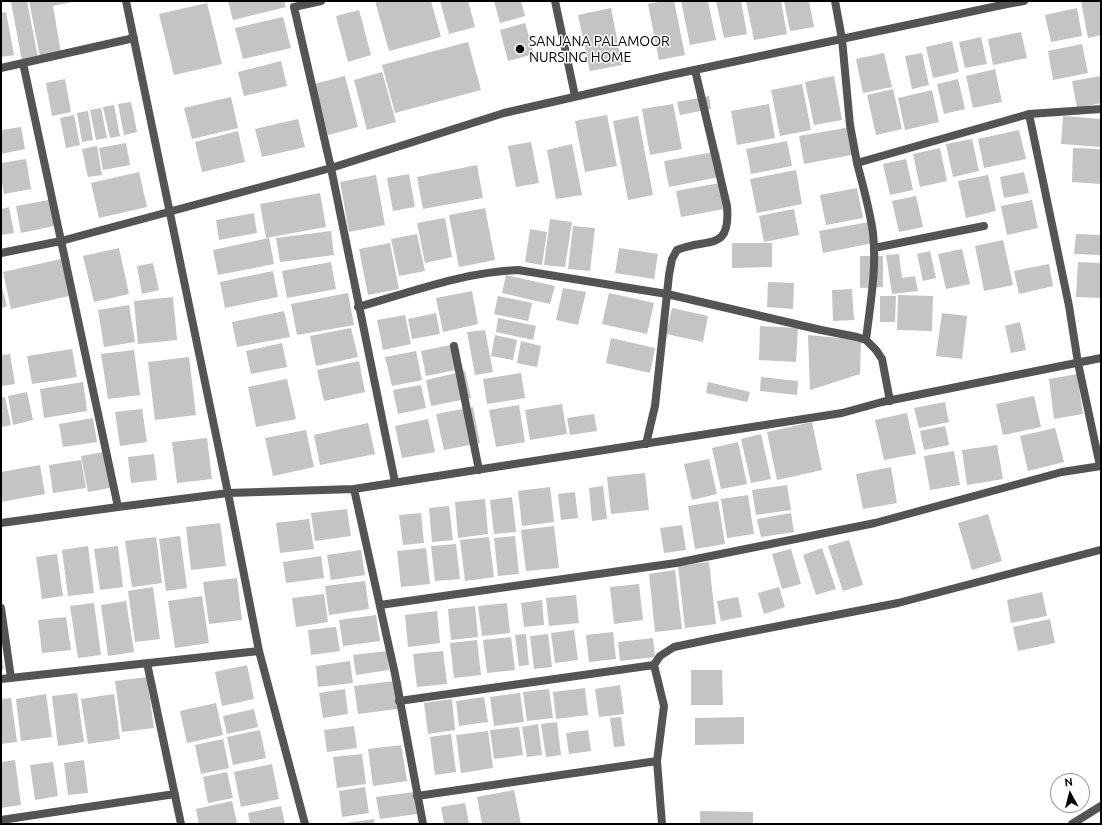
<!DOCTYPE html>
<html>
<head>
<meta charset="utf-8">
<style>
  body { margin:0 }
  #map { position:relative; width:1102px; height:825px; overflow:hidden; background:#fff; font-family:Ubuntu,sans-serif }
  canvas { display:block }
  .frame { position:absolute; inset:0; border:2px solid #000; pointer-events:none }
  .north { position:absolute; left:1050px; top:773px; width:40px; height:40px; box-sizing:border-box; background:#fff; border:1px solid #999; border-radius:50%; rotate:353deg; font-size:11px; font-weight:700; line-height:16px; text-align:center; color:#000 }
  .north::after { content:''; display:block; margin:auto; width:14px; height:18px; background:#000; clip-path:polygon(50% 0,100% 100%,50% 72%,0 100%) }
</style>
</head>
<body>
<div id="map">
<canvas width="1102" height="825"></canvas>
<div class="frame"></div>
<div class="north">N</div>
</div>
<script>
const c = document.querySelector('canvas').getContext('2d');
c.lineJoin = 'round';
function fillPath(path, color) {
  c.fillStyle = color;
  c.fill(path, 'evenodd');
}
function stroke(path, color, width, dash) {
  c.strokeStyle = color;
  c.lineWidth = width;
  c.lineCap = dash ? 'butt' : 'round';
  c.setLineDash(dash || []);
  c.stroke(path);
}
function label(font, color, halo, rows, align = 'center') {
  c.font = font + ' Ubuntu,sans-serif';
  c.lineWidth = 3;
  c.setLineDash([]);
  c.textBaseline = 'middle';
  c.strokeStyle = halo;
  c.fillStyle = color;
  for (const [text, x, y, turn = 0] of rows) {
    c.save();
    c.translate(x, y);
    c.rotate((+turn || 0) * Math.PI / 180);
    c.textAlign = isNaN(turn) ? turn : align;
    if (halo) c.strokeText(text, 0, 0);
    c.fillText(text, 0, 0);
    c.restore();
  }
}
const building = new Path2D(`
  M18,1H27L38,58L22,61L11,2Z
  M29,1H77L53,6L61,53L40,57Z
  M228,1H284L286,7L233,20Z
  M375,1H431L441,37L389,51Z
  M440,1H468L475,27L449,34Z
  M494,1H521L525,16L500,23Z
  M663,1H674L685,55L659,60L648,4Z
  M681,1H708L716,40L690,45Z
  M716,1H741L747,34L724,38Z
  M746,1H781L787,34L754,40Z
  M784,1H809L814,27L790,31Z
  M1081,1H1101V35L1088,38Z
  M207,3L222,64L174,75L159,14Z
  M611,8L622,65L590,71L578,15Z
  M1077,8L1082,36L1051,42L1045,15Z
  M359,10L371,55L348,62L336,16Z
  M6,12L14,55L1,57V13Z
  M283,17L291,48L243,59L235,28Z
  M525,23L534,54L508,61L500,30Z
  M1021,32L1027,58L993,65L988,39Z
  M981,37L987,64L965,68L959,42Z
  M952,41L959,72L933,78L926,47Z
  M468,42L481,90L395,113L382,65Z
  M1082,44L1088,73L1053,80L1048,51Z
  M884,53L892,87L863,93L856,59Z
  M922,53L929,85L912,89L905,56Z
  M281,61L287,86L244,96L238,72Z
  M995,69L1002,102L973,108L966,76Z
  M382,72L396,122L367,130L354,80Z
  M345,76L358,127L328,135L314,84Z
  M834,76L842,120L814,125L805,82Z
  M1101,76V103L1077,108L1072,81Z
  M65,79L71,112L52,116L46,83Z
  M958,79L965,109L944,114L937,84Z
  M802,84L811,130L780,136L771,90Z
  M893,89L902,129L876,135L867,95Z
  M932,90L939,122L905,130L898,98Z
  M709,96L711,109L680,115L677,102Z
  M231,97L238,128L192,139L184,108Z
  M131,102L137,132L124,135L118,104Z
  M673,104L682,149L650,155L642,109Z
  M769,104L775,138L737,145L731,111Z
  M114,105L120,136L110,138L103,107Z
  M101,108L107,138L96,140L90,110Z
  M88,111L93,140L82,142L77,113Z
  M74,115L80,145L66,148L60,118Z
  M607,115L617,166L585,172L575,121Z
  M638,116L653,195L628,200L613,121Z
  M1063,116L1101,119V147L1061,144Z
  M298,119L305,147L262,157L255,129Z
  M21,127L25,149L1,154V130Z
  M851,127L856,154L804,164L799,136Z
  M1019,130L1026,159L984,168L978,139Z
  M238,131L245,162L202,172L195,142Z
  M972,139L979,171L953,177L946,144Z
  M787,141L792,166L751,174L746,149Z
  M531,142L539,183L516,187L508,146Z
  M126,143L130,165L103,170L99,148Z
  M572,144L582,195L556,199L547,150Z
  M97,146L102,175L88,177L82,149Z
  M940,148L947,181L920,187L913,154Z
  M1073,148L1101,149V184L1072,182Z
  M719,151L724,176L669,187L664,161Z
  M26,159L31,189L4,194L1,177V163Z
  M906,159L913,190L890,195L883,164Z
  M477,165L483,198L423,209L417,177Z
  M796,170L802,204L757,213L750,179Z
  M139,172L147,207L99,218L91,183Z
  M1024,172L1029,193L1004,198L1000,177Z
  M409,174L415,207L393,211L387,178Z
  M376,175L385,225L349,232L340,182Z
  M988,175L996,211L966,218L958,181Z
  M725,182L730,208L681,217L676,191Z
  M857,188L863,218L826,225L820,195Z
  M320,193L326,227L266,238L260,204Z
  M916,196L923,227L899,232L892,201Z
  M49,200L54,226L21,233L16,206Z
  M1032,200L1038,228L1007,235L1001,206Z
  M9,207L14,233L1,235V209Z
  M485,208L495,260L459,267L449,215Z
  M794,209L799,235L764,242L759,216Z
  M254,213L257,233L219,240L216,220Z
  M445,218L452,257L425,263L417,223Z
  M550,219L572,222L565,267L544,265Z
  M869,222L873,243L823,253L819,231Z
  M573,226L595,228L590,271L568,269Z
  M530,229L547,232L542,265L525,262Z
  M331,231L334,255L280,262L276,238Z
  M417,234L425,271L399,276L391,239Z
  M1076,234L1101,235V255L1074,254Z
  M269,238L274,264L218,275L213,250Z
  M1003,240L1013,285L984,291L975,246Z
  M390,243L399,289L368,295L359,249Z
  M732,243H772V267L732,268Z
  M119,248L129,294L94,302L83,256Z
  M619,248L658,254L654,279L615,273Z
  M962,249L970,284L946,289L938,254Z
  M930,251L936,278L923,281L917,254Z
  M899,254L902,278L915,276L918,291L892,294L886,255Z
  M860,256H883V287L860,288Z
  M61,259L69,296L11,309L3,272Z
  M331,262L336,289L287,298L282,271Z
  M1078,262L1101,263V298L1076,297Z
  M153,263L159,290L142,294L137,266Z
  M1049,264L1053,286L1019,294L1014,271Z
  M273,271L278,297L225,308L220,282Z
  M506,275L555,286L550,304L502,293Z
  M768,282L794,283L793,309L767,307Z
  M1,284L7,306L1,308Z
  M563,288L586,292L578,325L556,320Z
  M852,289L854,320L833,321L832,290Z
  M472,291L478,324L443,332L436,298Z
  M348,293L354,325L297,335L291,304Z
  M609,293L654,303L647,334L602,324Z
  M898,295L933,296L932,331L897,330Z
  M498,296L532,303L528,321L494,314Z
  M880,296H896L895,322H880Z
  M173,297L177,340L138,344L134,301Z
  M129,305L135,342L104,347L98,310Z
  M672,308L708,316L703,342L666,334Z
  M284,311L290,337L237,347L232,322Z
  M436,313L440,334L412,339L408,319Z
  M942,313L967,316L962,359L936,356Z
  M405,315L411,344L383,350L377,320Z
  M498,318L536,326L533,340L496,332Z
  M1020,322L1026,350L1011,353L1005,326Z
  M760,326L798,328L796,362L759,360Z
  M351,328L358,357L316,366L310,336Z
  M485,330L493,372L475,375L467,332Z
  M495,335L517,340L513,360L491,356Z
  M808,335L861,340L860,374L810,390Z
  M611,338L655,348L650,373L606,363Z
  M521,341L541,346L537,367L517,363Z
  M282,343L287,367L251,374L246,351Z
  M455,344L461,369L426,376L421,351Z
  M72,349L77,377L32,384L27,356Z
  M134,350L140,395L108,399L101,354Z
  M416,351L422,380L392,386L385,357Z
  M10,354L15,384L1,386V355Z
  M189,357L196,415L155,420L148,362Z
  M359,361L365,392L324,401L317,370Z
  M465,371L471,398L431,406L426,380Z
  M521,373L525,398L487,404L483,379Z
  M1077,374L1083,414L1054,419L1049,379Z
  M761,377L798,381L797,395L760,391Z
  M287,379L296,419L256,427L248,387Z
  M83,382L87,411L44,418L40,389Z
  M708,382L750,392L747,402L706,393Z
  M421,385L426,408L398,414L393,390Z
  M27,392L33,420L13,425L8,396Z
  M1034,396L1041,427L1003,435L996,404Z
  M5,397L11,425L1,427V398Z
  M945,402L949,422L919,428L914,408Z
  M562,404L567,434L530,440L525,410Z
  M519,405L525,442L496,447L489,410Z
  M473,407L480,443L444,450L436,414Z
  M142,409L147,442L120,446L115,412Z
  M907,413L916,454L884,460L875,420Z
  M594,414L597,431L570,435L567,418Z
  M93,418L97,442L63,447L59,424Z
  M428,419L435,452L402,458L395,426Z
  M812,422L822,470L777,480L767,432Z
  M368,423L375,454L320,465L314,435Z
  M945,426L949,445L924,450L920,431Z
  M1055,428L1064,462L1028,471L1020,436Z
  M306,430L314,467L273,476L265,438Z
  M761,434L771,479L751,483L741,439Z
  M207,438L212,479L177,483L172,442Z
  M738,442L747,484L721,489L712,448Z
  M997,445L1003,479L967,485L962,450Z
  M109,451L115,487L88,492L81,456Z
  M954,451L960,485L930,490L924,456Z
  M154,454L157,480L131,483L128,457Z
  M709,459L717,494L692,500L684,464Z
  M81,460L86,488L53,493L49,465Z
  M40,465L45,494L1,502V472Z
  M891,467L897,503L863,509L856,474Z
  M645,473L649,510L611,514L607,477Z
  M787,485L791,510L756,515L752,490Z
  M603,486L607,519L592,521L589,488Z
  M550,487L554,522L522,526L518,491Z
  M575,492L578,518L561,520L558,494Z
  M748,495L754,534L727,538L721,499Z
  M512,497L516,532L494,534L490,500Z
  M485,499L488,534L458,538L455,502Z
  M718,501L725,544L695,549L688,506Z
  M449,506L453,540L432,542L429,508Z
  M347,509L351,536L315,541L311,513Z
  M421,513L424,543L403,545L399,515Z
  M791,513L794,532L761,537L757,519Z
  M988,514L1002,561L972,570L958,523Z
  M309,519L314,549L280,553L276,523Z
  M220,523L226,566L191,570L186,527Z
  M682,525L686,550L664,553L660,528Z
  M554,526L559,568L526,571L521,530Z
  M180,536L187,588L166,591L159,539Z
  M515,536L519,574L498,576L494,538Z
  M156,537L162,583L132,587L125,541Z
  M489,537L494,577L465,581L460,540Z
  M849,540L863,585L843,591L828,546Z
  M456,544L460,579L435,581L431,546Z
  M88,546L94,593L68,596L62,550Z
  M118,546L123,587L100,590L94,549Z
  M426,548L430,584L401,587L397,551Z
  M822,548L836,589L816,595L803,555Z
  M791,549L801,584L782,589L772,554Z
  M361,550L365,575L331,580L327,555Z
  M57,554L63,596L42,599L36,557Z
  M321,556L324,578L286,583L283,562Z
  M709,562L716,624L685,628L678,566Z
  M675,570L682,629L655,632L649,574Z
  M237,578L242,620L209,624L203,582Z
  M365,581L369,609L329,615L325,586Z
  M639,584L643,620L614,624L610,587Z
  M153,587L160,639L135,642L128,591Z
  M779,587L785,607L764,614L758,593Z
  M1042,592L1047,616L1011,623L1007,600Z
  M324,594L328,622L296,627L292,598Z
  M576,595L579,623L549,626L546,598Z
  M202,596L209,643L175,648L168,601Z
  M738,597L742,617L721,621L717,601Z
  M542,600L544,625L524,627L521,603Z
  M126,601L134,652L108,656L101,605Z
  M94,603L101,655L78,658L70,606Z
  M507,603L510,633L482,636L478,606Z
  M475,606L478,637L451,640L448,609Z
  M437,611L440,643L408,647L405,615Z
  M376,615L380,641L343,646L339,620Z
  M66,617L71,650L42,653L38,620Z
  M1050,619L1055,643L1018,651L1013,627Z
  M336,627L340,651L311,655L308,630Z
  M574,630L578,660L555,663L551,633Z
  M613,632L616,659L589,662L586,635Z
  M526,634L529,665L519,666L515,635Z
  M548,634L552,667L534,669L530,636Z
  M511,637L515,670L487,673L483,640Z
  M653,638L655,657L620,661L618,642Z
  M477,640L481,675L454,678L450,643Z
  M1,651L4,669L1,670Z
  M387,651L389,670L356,675L353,655Z
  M443,651L447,684L417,687L413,654Z
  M350,661L353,683L318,687L316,666Z
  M247,665L254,699L222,706L215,672Z
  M691,670H722L723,705H691Z
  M147,677L154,728L122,732L115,681Z
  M401,680L405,708L358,714L354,686Z
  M620,685L624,714L599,717L595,689Z
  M585,688L588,715L556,719L553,692Z
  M345,689L348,714L323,718L319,693Z
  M549,689L553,718L527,721L523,692Z
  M77,693L84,742L58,746L52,696Z
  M520,693L524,722L494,726L490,697Z
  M46,694L52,737L21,741L16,699Z
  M114,694L120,739L88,744L81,699Z
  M484,697L488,722L459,726L456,701Z
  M11,698L17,742L1,744V699Z
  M452,699L455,730L428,734L424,703Z
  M216,703L223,735L187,743L180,711Z
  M254,709L258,727L227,734L223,716Z
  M621,717L625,746L614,747L610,718Z
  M744,717V744L695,745V718Z
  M557,722L561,755L546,757L541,724Z
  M538,724L542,755L527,757L522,727Z
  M354,726L357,748L327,752L324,730Z
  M519,727L523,755L494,759L490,730Z
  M260,730L266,758L233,765L227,737Z
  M588,730L591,751L569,754L566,733Z
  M488,731L493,768L461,773L456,735Z
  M451,734L456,772L435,775L430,737Z
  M223,739L229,768L201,774L195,745Z
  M401,745L407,781L373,786L368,749Z
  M362,754L366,784L337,788L333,757Z
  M15,760L21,805L1,808V762Z
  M84,760L88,793L68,795L64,763Z
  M53,762L58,796L35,800L30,765Z
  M272,764L279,799L241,807L234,772Z
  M227,772L233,798L208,803L203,777Z
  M365,787L369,813L342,817L339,791Z
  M514,790L521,824H482L477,797Z
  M414,792L417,814L380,819L376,797Z
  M232,801L237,823L199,824L196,809Z
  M465,803L469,824H444L441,807Z
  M281,806L285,824H250L248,813Z
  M700,811L753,812V824H700Z
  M374,819V824H346V823Z`);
const street = new Path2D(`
  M321,1L294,7L331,168L395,482
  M555,1L575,96
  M835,1L842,39L850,125L857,163L1029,114L1069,306L1078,363L1100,466
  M1007,4L1024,1
  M23,63L118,507
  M1,68L134,38
  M1029,114L1101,109
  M857,163C863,186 870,210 873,233C877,269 870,305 866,340
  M874,248L984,226
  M1,253L61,241L331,168L504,113L666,76L1007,4V1
  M358,307C411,292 464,272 518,270L667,294L821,330L857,337L866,340L876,350L882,359L890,401
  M454,346L479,470
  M646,444L655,406L669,275L672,259L677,250C707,237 731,253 727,206L695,70
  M354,489L395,674L423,824
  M1,523L118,507L228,493L354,489L842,413L882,402L1101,358
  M380,605L676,563L875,523L1062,472L1101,466
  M1,608L11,678
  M259,651L305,824
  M147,663L181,824
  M654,665L660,656L674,647L717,638L898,603L1100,550
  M1,679L259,651L228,493L126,1
  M399,701L654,665L664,706L657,761L662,824
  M417,796L657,761
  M1,820L175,794
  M1072,824L1101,806`);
const markers = [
  [520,49,5,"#000"]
];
const poiNames = [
  ["SANJANA PALAMOOR",529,41],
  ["NURSING HOME",529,57]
];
fillPath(building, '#c4c4c4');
stroke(street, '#545454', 8);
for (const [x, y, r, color] of markers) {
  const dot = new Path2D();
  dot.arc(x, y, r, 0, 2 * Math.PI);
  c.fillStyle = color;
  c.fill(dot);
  stroke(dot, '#fff', 1.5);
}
label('14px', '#000', '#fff', poiNames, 'left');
</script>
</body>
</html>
